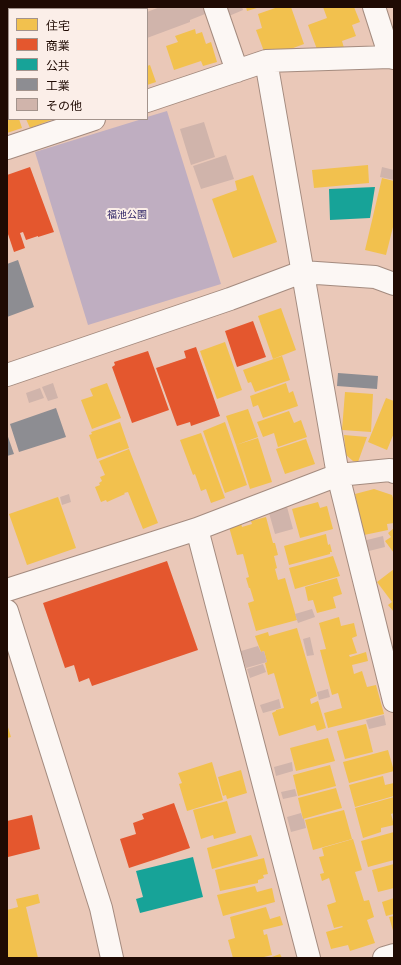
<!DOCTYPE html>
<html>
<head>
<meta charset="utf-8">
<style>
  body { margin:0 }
  #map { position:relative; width:401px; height:965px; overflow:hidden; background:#eac8b8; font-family:Arial,"Noto Sans JP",sans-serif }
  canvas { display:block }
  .frame { position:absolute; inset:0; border:8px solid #1f0a03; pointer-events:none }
  .legend { position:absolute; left:8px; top:8px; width:140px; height:112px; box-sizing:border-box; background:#fbeee8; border:1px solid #a3938c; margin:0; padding:5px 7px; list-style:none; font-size:12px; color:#1f0a03 }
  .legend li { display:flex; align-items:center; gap:8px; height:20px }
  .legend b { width:20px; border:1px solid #a3938c }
</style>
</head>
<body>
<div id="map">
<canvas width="401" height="965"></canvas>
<div class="frame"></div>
<ul class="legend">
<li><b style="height:11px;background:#f2c14e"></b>住宅</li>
<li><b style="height:11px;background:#e4572e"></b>商業</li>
<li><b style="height:11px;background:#17a398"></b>公共</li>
<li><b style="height:11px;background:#8d8d92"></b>工業</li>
<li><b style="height:11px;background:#d0b4ab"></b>その他</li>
</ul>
</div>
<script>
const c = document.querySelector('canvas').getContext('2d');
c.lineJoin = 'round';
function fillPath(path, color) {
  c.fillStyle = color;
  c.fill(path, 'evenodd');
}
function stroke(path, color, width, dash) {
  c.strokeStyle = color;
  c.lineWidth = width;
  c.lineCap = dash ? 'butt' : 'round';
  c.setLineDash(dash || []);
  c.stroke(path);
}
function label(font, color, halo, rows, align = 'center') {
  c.font = font + ' Arial,"Noto Sans JP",sans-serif';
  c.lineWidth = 4;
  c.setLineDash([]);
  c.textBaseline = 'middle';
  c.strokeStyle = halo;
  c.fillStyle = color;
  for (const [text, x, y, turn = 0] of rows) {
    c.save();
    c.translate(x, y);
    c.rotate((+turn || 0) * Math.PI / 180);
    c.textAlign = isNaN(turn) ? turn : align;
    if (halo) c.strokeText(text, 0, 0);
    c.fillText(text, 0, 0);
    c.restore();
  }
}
const green = new Path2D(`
  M167,111L221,284L88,325L35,152L142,119H147V117Z`);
const homes = new Path2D(`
  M246,7H260L247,11Z
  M278,7H291L304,44L280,53L265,54L256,30L262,28L258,14Z
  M323,7H354L360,22L352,25L356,36L342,41L344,48L333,52L331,47L318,52L308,25L327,18Z
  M195,29L196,34L202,32L206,44L211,42L217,62L203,66L201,61L174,70L166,46L178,42L175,36Z
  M7,59H9V75L7,70Z
  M150,65L156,82L147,85V66Z
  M7,83L9,88V119H19L22,128L7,133Z
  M26,119H54L30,128Z
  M368,165L369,183L314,188L312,170Z
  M253,175L277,242L233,258L212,199L237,190L235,181Z
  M382,178L394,181V223L386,255L365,250Z
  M281,308L296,350L273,359L258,316Z
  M225,342L242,390L217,399L200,351Z
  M282,356L290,380L255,392L251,382L248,383L243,370Z
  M107,383L121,418L92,429L81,400L93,396L90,389Z
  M286,383L289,393L293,391L298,406L263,418L258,405L253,407L250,396Z
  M345,392L373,394L371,432L342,430Z
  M386,398L394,401V433L387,450L368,442Z
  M248,409L258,437L236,445L226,416Z
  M289,411L294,423L301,420L307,437L278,447L274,433L263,437L257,422Z
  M120,422L129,448L97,459L89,435L92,434L91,432Z
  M225,422L247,485L225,493L203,431Z
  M201,433L225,498L211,503L206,489L201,491L195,474L193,475L180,440Z
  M344,435L367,437L358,462L353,461L346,455Z
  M258,438L272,482L250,489L236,445Z
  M306,439L315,464L285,474L276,449Z
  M129,449L158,523L143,529L128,492L124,493L125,494L107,502L106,500L101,502L95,487L100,485L99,483L102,481L100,477L105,475L99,461Z
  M374,489L392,495L394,501V523L387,524L388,530L364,535L355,494Z
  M58,497L76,548L27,565L9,514Z
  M318,502L320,508L327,506L333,529L300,538L292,509Z
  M266,517L273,543H275L278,555L274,556L277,568L275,569L278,580L285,578L297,620L256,631L248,603L254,601L250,588H249L246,578L249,577L243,554L237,555L229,527L241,523L242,527L252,524L251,521Z
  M394,528V553L385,541L391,537L388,533Z
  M326,534L328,545L330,544L332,552H330V554L289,565L284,546Z
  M333,556L340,576L295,589L289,568Z
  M394,569V612L388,605L392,602L377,582Z
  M337,578L342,594L333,597L336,608L317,613L313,600L308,601L305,587Z
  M339,617L341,626L354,623L357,636L352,638L357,653L349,655L350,657L366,652L368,661L352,665L354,674L362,671L367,687L376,685L384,714L328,728L324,713L342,708L338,693L332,695L320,650L326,649L319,623Z
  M297,628L317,696L310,699L311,704L318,701L326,728L317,731L315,725L279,736L272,713L276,711V710L284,708L274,673L268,675L265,663L267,662L264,651L261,652L255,636L268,632L269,636Z
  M7,724L11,737L7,738Z
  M366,724L373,752L345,759L337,731Z
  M328,738L335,761L296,771L290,748Z
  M388,750L394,771L349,783L343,762Z
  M212,762L223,800L187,811L179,784L182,783L178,773Z
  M330,765L336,786L298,796L293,775Z
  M241,770L247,793L227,799L226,795L223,796L218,777Z
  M383,776L385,785L394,783V796L355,807L349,785Z
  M336,788L342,808L303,819L298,798Z
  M394,797V813L391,814L394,825L381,828V832L363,838L355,808Z
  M227,801L236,833L214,839L213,835L201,839L193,810Z
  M344,810L352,839L313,850L305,820Z
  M394,832V860L368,867L361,841Z
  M251,835L258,856L212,869L207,848Z
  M353,839L362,870L355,872L364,901L369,900L374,917L367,920L375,943L350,951L348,945L331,949L326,932L343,927L342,926L334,928L327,905L336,902L329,878L322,881L320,874L324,873L319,857L324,856L322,848Z
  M264,858L268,874L263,875L264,878L258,880V883L220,891L215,870Z
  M394,864V888L378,892L372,870Z
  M255,886L257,892L272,888L275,902L223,916L217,895Z
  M38,894L40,903L26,907L38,958H7V910L18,907L16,899Z
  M394,898V914L386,916L382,902Z
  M266,907L270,919L280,916L283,925L263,930L264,935L267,934L272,955L260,958H233L228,940L235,938L230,917Z
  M394,916V934L389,917Z
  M280,954L282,958H269Z`);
const shops = new Path2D(`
  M30,167L54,232L38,237V236L26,240L23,232L20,233L25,248L14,252L7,231V175Z
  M253,321L266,357L237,367L225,331Z
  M196,347L220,416L191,426L190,422L177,426L156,368L186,358L184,351Z
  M148,351L169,410L132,423L112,367L115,365L114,362Z
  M167,561L198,650L92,686L89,678L79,682L74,665L65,668L43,603Z
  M174,803L190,848L129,868L120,839L136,834L133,823L144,819L142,814Z
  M32,815L40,849L8,857L7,852V821Z`);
const public = new Path2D(`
  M375,187L370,218L330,220L329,189Z
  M193,857L203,897L140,913L136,899L143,897L136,871Z`);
const industry = new Path2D(`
  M18,260L34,307L7,317V264Z
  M338,373L378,376L377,389L337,386Z
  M56,408L66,437L19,452L10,424Z
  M7,434L14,454L7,456Z`);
const building = new Path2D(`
  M64,7H82L77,9H65Z
  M99,7H124L125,9H100Z
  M160,7H203L205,14L190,20V22L147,38V12Z
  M225,7H242L243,10L229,16Z
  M204,122L215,157L191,165L180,129Z
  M226,155L234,179L201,189L193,166Z
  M382,167L394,170V180L380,177Z
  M53,383L58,398L48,401L42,387Z
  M40,388L44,398L29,403L26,393Z
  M69,494L71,502L62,505L60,497Z
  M287,507L293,529L275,534L269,513Z
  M383,536L385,547L365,552L363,541Z
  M312,609L315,617L298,623L295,614Z
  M310,637L314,655L307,656L303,639Z
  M258,646L261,652L264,651L267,662L246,668L241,651Z
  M263,664L266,672L250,678L247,669Z
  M328,689L330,697L319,700L317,692Z
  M279,699L281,708L263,713L260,705Z
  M384,715L386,725L369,729L366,720Z
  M292,762L293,771L276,776L274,767Z
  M295,789L297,796L283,799L281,792Z
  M301,813L303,819H304L306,828L291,832L287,817Z`);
const minor = new Path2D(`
  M49,7V9
  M215,7L237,71
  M374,7L390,57
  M266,61L338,475L394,701
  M147,101L266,61L390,57L394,58
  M7,148L94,119
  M7,375L230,299L302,272L375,277L394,284
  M197,529L338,475L390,470L394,472
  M7,590L197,529L309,958
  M7,611L101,908L112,958
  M384,958L394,955`);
const parkNames = [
  ["福池公園",127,215]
];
fillPath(green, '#bfaec1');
fillPath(homes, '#f2c14e');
fillPath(shops, '#e4572e');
fillPath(public, '#17a398');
fillPath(industry, '#8d8d92');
fillPath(building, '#d0b4ab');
stroke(minor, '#a48b7f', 24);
stroke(minor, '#fcf7f4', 22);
label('10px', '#2f2466', '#fbeee8', parkNames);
</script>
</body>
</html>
